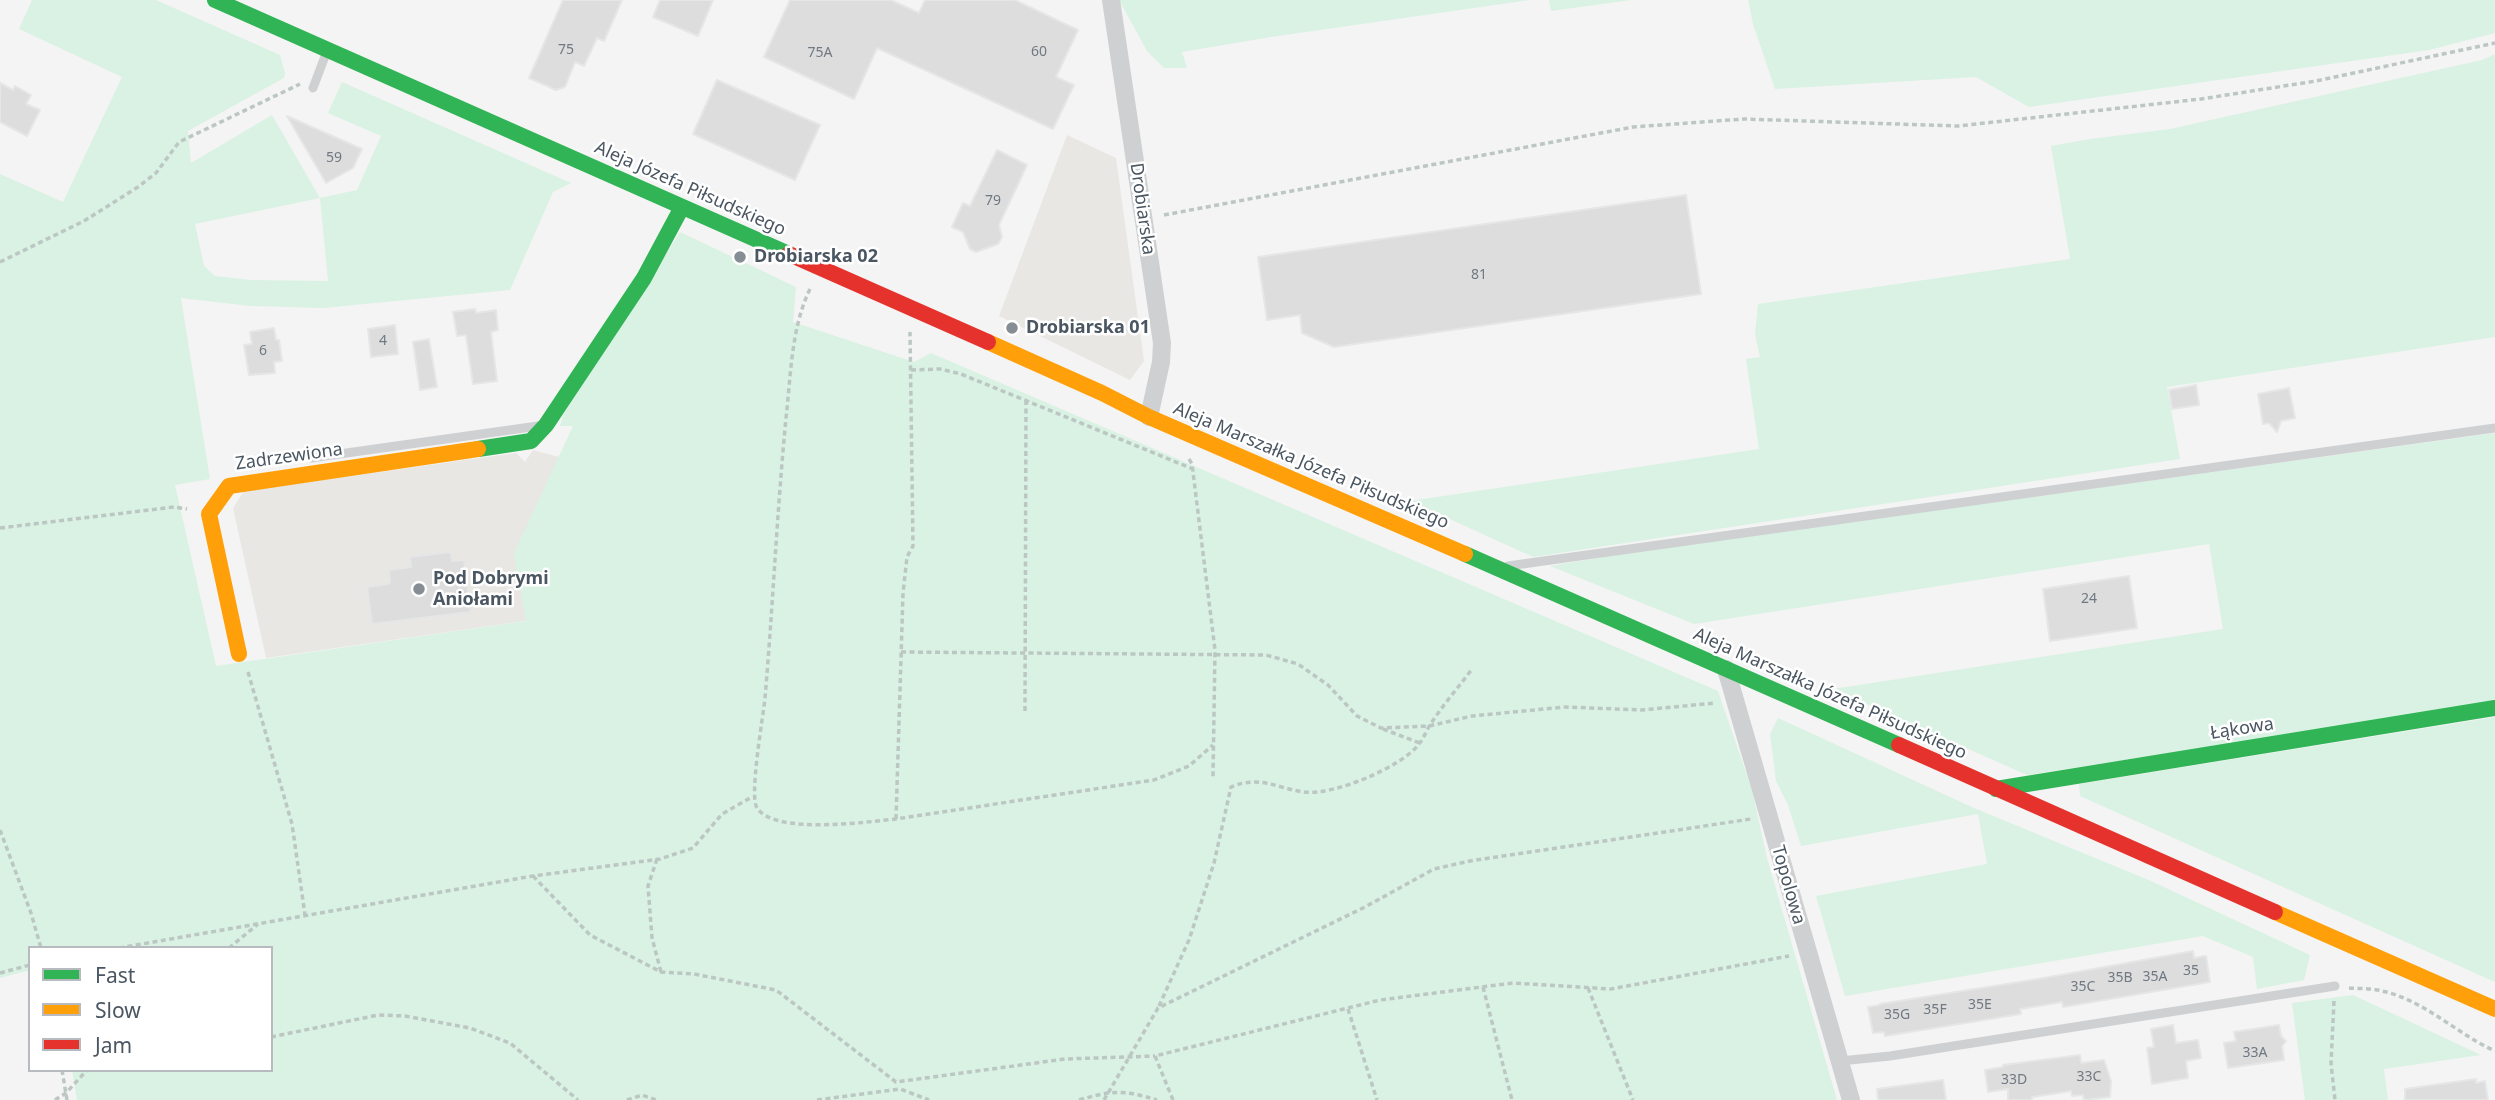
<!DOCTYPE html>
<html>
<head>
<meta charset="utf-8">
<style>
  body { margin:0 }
  #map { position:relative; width:2495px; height:1100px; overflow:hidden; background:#f4f4f4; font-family:"Noto Sans",sans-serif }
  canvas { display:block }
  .legend { position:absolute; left:28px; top:946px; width:245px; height:126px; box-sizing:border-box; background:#fff; border:2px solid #b7bbc0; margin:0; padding:9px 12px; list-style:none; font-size:21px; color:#4a5661 }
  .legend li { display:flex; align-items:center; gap:14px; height:35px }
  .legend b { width:35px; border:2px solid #b7bbc0 }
</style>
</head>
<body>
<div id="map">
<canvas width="2495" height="1100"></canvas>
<ul class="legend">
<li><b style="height:9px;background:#30b455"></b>Fast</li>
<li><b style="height:9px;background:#ff9f0a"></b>Slow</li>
<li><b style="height:9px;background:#e5322d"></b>Jam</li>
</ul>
</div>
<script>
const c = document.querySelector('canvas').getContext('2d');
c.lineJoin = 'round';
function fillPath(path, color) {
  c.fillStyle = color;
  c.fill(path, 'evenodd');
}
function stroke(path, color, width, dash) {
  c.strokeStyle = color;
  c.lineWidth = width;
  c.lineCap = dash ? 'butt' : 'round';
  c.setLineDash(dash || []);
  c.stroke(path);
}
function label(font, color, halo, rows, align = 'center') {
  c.font = font + ' "Noto Sans",sans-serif';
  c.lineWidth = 5;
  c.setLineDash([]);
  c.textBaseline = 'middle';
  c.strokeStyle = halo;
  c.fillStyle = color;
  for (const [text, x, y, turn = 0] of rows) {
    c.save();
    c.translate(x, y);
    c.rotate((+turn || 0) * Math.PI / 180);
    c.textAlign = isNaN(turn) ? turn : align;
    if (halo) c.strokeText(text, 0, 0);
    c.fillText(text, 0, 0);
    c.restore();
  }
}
const commercial = new Path2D(`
  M1067,135L1116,158L1144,361L1130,380L999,316Z
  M574,425L616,608L266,658L233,508L244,491L516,453L525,462L533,450L559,457Z`);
const green = new Path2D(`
  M32,0H156L280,55L285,73L284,78L188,131L191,163L272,115L320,198L357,190L381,136L328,113L342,82L571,183L553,192L510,290L323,308L250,306L181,298L210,479L175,485L216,666L526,621L514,553L573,426H560L563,415L680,232L796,287L793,322L914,362L931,353L1718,691L1752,790L1767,858L1837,1100H77L72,1070H271V948H30V970L0,978V174L63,202L122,77L19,29ZM320,198L328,281L251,280L215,276L204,266L195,224Z
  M1119,0H1530L1271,37L1182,52L1187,68H1164L1147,51Z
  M1549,0H1631L1551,11Z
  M1748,0H2495V33L2429,50L2029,107L1976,77L1775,89L1753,24Z
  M2495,54V337L2167,387L2180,459L1533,557L1410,501L1759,449L1746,359L1760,357L1755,334L1758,304L2070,259L2051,146L2090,139L2170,129L2482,60Z
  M2495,433V703L2027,775L1833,689L2223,629L2209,544L1694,624L1550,566L1634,552Z
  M2495,717V982L2080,796L2079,784Z
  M1778,718L1974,808L2151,881L2310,955L2304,980L2257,989L2253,957L2203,936L1845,996L1816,896L1987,864L1978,814L1801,846L1788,805L1776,781L1770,734Z
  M2353,995L2481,1055L2384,1069L2388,1100H2305L2292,1003Z`);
const building = new Path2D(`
  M563,0H622L604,41L597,38L584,66L575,62L565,87L556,90L529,78Z
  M660,0H713L698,36L653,17Z
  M790,0H891L919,13L925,0H1015L1078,30L1056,77L1074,85L1053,129L877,48L854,99L764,57Z
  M717,80L820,125L795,180L693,134Z
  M0,83L13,90L15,86L31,95L26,104L40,110L27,136L0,122Z
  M287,116L362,149L353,168L326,183Z
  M997,150L1027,165L999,225L1002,237L998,244L976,252L970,249L963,232L952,227L963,203L970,206Z
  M1686,195L1701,294L1334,347L1302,333L1300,315L1267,320L1258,257Z
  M475,309L476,313L496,310L498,330L491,332L497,381L473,384L466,335L457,336L453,312Z
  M395,325L398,354L371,357L368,329Z
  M274,328L276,340H279L282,361L274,362L275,373L249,375L244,345L252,344L250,332Z
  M429,339L437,387L420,390L413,342Z
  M2196,385L2199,405L2172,409L2169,390Z
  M2289,388L2295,418L2281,421L2277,432L2269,423L2263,424L2258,394Z
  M451,552L452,561L464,560L471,612L372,624L367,587L388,584L390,582L389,570L411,567L410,557Z
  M2129,576L2137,628L2050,641L2043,589Z
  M2193,951L2194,958L2206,956L2210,982L2063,1007L2062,1002L2039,1006L2020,1009L2021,1014L1885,1036L1884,1032L1873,1033L1868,1007L1880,1005V1004L2038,979Z
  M2173,1025L2176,1043L2198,1040L2201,1058L2186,1061L2188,1078L2152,1084L2147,1048L2154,1047L2151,1029Z
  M2279,1025L2281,1036L2286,1041L2282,1046L2284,1060L2228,1068L2224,1043L2236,1041L2234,1032Z
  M2080,1055L2081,1063L2104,1060L2111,1081L2110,1097L2084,1100L2083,1095L2072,1096L2071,1091L2032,1097V1100H2008V1089L1988,1092L1985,1070L2003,1067V1065Z
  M2476,1079V1083L2485,1081L2488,1100H2405V1089Z
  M1943,1080L1946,1100H1878L1877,1089Z`);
const path = new Path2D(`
  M1164,215L1633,127L1744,119L1958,126L2201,99L2316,81L2495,43
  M0,262L84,221L138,187L156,173L179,142L300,84
  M810,289C791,328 791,375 786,418C777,511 773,605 765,698C763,718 749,796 757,808C775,835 866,822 896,819L1154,780L1189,766L1213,745
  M911,370L940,369L961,374L1193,469
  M1189,459L1192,464L1215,650L1213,777
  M0,528L174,507L187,509
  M901,652L1266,655L1298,664L1328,685L1357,716L1381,728L1429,726L1472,716L1565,707L1642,710L1715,703
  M248,672L292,824L305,915
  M1025,711L1026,400
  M1383,729L1420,743
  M896,819L903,593L907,557L913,546L910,332
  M0,830L31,913L41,948
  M657,859L648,886L652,938L661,972
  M533,876L590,935L661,972L694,974L776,990L896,1082L1065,1059L1155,1056
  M119,948L533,876L660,859L693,848L722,814L752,797
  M229,948L258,924
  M0,973L30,965
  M1483,987L1512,1100
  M1588,988L1633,1100
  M2349,988C2360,989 2372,988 2382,991C2424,1000 2457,1034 2495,1051
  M2334,1001L2331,1063L2335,1100
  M1159,1006L1189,940L1214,863L1231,787C1260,775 1276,788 1304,792C1333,796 1402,767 1419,744C1424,738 1426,731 1430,725C1442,706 1458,688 1472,669
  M1348,1009L1377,1100
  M271,1037L378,1015L405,1016L470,1028L510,1043L578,1100
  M62,1070L67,1100
  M55,1100L66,1093L87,1070
  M627,1100L642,1095L656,1100
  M817,1100L900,1089L929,1100
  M1079,1100C1113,1090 1124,1090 1157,1100
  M1104,1100L1158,1008L1365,907L1434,869L1470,861L1751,819
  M1173,1100L1155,1056L1380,1000L1513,983L1611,989L1789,956`);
const lane = new Path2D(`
  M313,88L327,51
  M311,458L538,426
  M1508,566L2495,428
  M1840,1061L1890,1056L2335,986`);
const street = new Path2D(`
  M1111,0L1162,343L1161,362L1149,417
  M1726,669L1851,1100`);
const fast = new Path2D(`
  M215,0L789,254
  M478,449L531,441L546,425L644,278L682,207
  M1465,554L1899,745
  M1996,789L2495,708`);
const slow = new Path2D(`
  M988,342L1102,393L1149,417L1465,554
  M239,654L209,514L229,486L478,449
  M2275,912L2495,1009`);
const jam = new Path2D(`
  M789,254L988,342
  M1899,745L2275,912`);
const markers = [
  [740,257,7,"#868d94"],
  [1012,328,7,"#868d94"],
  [419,589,7,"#868d94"]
];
const numberNames = [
  ["75",566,50],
  ["60",1039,52],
  ["75A",820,53],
  ["59",334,158],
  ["79",993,201],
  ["81",1479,275],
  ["4",383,341],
  ["6",263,351],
  ["24",2089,599],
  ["35",2191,971],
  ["35A",2155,977],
  ["35B",2120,978],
  ["35C",2083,987],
  ["35E",1980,1005],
  ["35F",1935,1010],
  ["35G",1897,1015],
  ["33A",2255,1053],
  ["33C",2089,1077],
  ["33D",2014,1080]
];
const streetNames = [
  ["Aleja Józefa Piłsudskiego",690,189,24],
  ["Drobiarska",1142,209,82],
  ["Zadrzewiona",289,457,-8],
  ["Aleja Marszałka Józefa Piłsudskiego",1311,466,23],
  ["Aleja Marszałka Józefa Piłsudskiego",1830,694,24],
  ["Łąkowa",2242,729,-9],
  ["Topolowa",1788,885,74]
];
const poiNames = [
  ["Drobiarska 02",754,257],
  ["Drobiarska 01",1026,328],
  ["Pod Dobrymi",433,579],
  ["Aniołami",433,600]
];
fillPath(commercial, '#e8e7e3');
fillPath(green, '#d9f2e3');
fillPath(building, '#ddddde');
stroke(building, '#e5e6e7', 2);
stroke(path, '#bcc7c4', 3.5, [5, 3.5]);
stroke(lane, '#ced0d2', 9);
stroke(street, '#ced0d2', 18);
stroke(fast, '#30b455', 16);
stroke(slow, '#ff9f0a', 16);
stroke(jam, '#e5322d', 16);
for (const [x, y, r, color] of markers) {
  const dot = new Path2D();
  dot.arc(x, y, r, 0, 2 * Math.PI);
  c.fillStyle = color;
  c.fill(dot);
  stroke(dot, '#fff', 2.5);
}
label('14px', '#707881', null, numberNames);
label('18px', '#4a5661', '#fff', streetNames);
label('bold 18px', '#4a5661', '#fff', poiNames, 'left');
</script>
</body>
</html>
